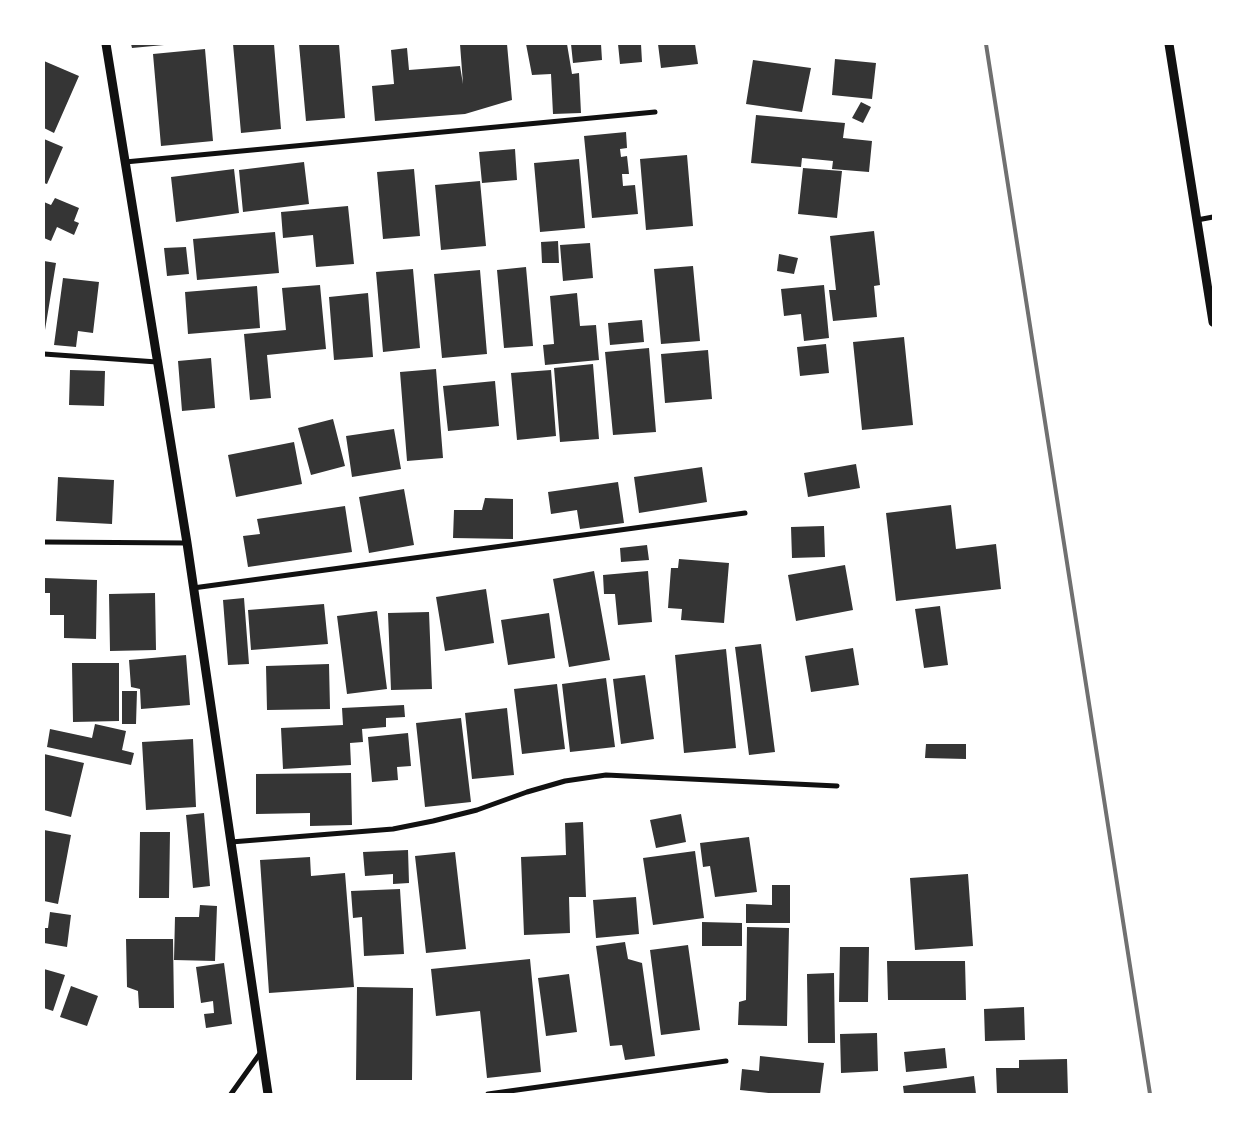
<!DOCTYPE html>
<html>
<head>
<meta charset="utf-8">
<style>
  body { margin:0 }
  #map { position:relative; width:1257px; height:1138px; overflow:hidden; background:#fff; font-family:Cabin,sans-serif }
  canvas { display:block }
  .frame { position:absolute; inset:0; border:45px solid #fff; pointer-events:none }
</style>
</head>
<body>
<div id="map">
<canvas width="1257" height="1138"></canvas>
<div class="frame"></div>
</div>
<script>
const c = document.querySelector('canvas').getContext('2d');
c.lineJoin = 'round';
function fillPath(path, color) {
  c.fillStyle = color;
  c.fill(path, 'evenodd');
}
function stroke(path, color, width, dash) {
  c.strokeStyle = color;
  c.lineWidth = width;
  c.lineCap = dash ? 'butt' : 'round';
  c.setLineDash(dash || []);
  c.stroke(path);
}
const building = new Path2D(`
  M131,44H164V45L132,48Z
  M233,44H274L281,129L241,133Z
  M299,44H339L345,118L306,121Z
  M460,44H507L512,100L465,114L375,121L372,86L394,84L391,50L407,48L409,70L460,66L463,84Z
  M526,44H567L572,74L579,73L581,113L553,114L551,74L532,75Z
  M571,44H601L602,60L573,63Z
  M618,44H641L642,62L620,64Z
  M658,44H695L698,64L661,68Z
  M205,49L213,141L161,146L153,54Z
  M835,59L876,63L872,99L832,95Z
  M753,60L811,68L802,112L746,104Z
  M44,61L79,76L54,133L44,128Z
  M861,102L871,107L863,123L852,118Z
  M756,115L845,123L843,138L872,141L869,172L832,169L833,161L802,158L801,167L751,163Z
  M626,132L627,148L620,149L621,157L627,156L629,174H622L623,186L635,185L638,214L592,218L584,136Z
  M44,139L63,147L47,184L44,183Z
  M515,149L517,180L482,183L479,152Z
  M687,155L693,226L646,230L640,159Z
  M579,159L585,228L540,232L534,163Z
  M304,162L309,204L243,212L239,170Z
  M803,168L842,171L837,218L798,214Z
  M234,169L239,213L176,222L171,177Z
  M414,169L420,236L383,239L377,172Z
  M480,181L486,246L441,250L435,185Z
  M55,198L79,208L74,221L79,223L74,235L57,227L51,241L44,238V202L51,205Z
  M348,206L354,264L316,267L313,235L283,238L281,212Z
  M874,231L880,285L874,286L877,317L833,321L829,290H836L830,236Z
  M275,232L279,273L197,280L193,239Z
  M558,241L559,263H542L541,242Z
  M590,243L593,278L563,281L560,245Z
  M186,247L189,274L167,276L164,248Z
  M779,254L798,258L794,274L777,271Z
  M44,261L56,263L45,330L44,329Z
  M693,266L700,341L661,344L654,269Z
  M526,267L533,346L504,348L497,270Z
  M413,269L420,348L383,352L376,272Z
  M480,270L487,354L442,358L434,274Z
  M63,278L99,282L93,333L78,331L76,347L54,345Z
  M320,285L326,349L267,355L271,398L250,400L244,334L286,330L282,288Z
  M824,285L829,338L804,341L801,314L784,316L781,289Z
  M257,286L260,328L188,334L185,292Z
  M368,293L373,357L334,360L329,297Z
  M577,293L580,326L596,325L599,360L545,365L543,345L554,344L550,296Z
  M642,320L644,342L610,345L608,323Z
  M904,337L913,425L862,430L853,342Z
  M826,344L829,373L800,376L797,347Z
  M649,348L656,432L613,435L605,352Z
  M708,350L712,399L665,403L661,354Z
  M211,358L215,408L182,411L178,361Z
  M593,364L599,439L560,442L554,368Z
  M436,369L443,458L407,461L400,372Z
  M70,370L105,371L104,406L69,405Z
  M551,370L556,436L517,440L511,373Z
  M495,381L499,426L448,431L443,386Z
  M333,419L345,466L311,475L298,428Z
  M394,429L401,469L352,477L346,436Z
  M294,442L302,484L236,497L228,455Z
  M856,464L860,488L808,497L804,473Z
  M702,467L707,502L639,513L634,477Z
  M58,477L114,480L112,524L56,521Z
  M618,482L624,523L580,529L577,510L551,514L548,492Z
  M404,489L414,545L369,553L359,497Z
  M485,498L513,499V539L453,538L454,510H482Z
  M951,505L956,549L996,544L1001,589L896,601L886,513Z
  M345,506L352,552L248,567L243,536L260,534L257,519Z
  M824,526L825,557L792,558L791,527Z
  M647,545L649,560L621,562L620,548Z
  M679,559L729,563L724,623L681,620L682,609L668,608L671,568H678Z
  M845,565L853,610L796,621L788,575Z
  M594,571L610,660L569,667L553,579Z
  M648,571L652,622L618,625L615,594H604L603,575Z
  M44,578L97,580L96,639L64,638V615H50V593H44Z
  M486,589L494,643L445,651L436,597Z
  M155,593L156,650L110,651L109,594Z
  M244,598L249,664L228,665L223,600Z
  M324,604L328,644L251,650L248,610Z
  M940,606L948,665L924,668L915,609Z
  M377,611L387,689L347,694L337,616Z
  M429,612L432,689L391,690L388,613Z
  M549,613L555,658L508,665L501,620Z
  M761,644L775,752L749,755L735,647Z
  M853,648L859,685L811,692L805,656Z
  M726,649L736,748L684,753L675,655Z
  M186,655L190,705L141,709L140,689L131,687L129,660Z
  M72,663H119V721L73,722Z
  M329,664L330,709L267,710L266,666Z
  M645,675L654,739L621,744L613,679Z
  M606,678L615,747L570,752L562,684Z
  M557,684L565,749L522,754L514,689Z
  M122,691H137L136,724H122Z
  M404,705L405,717L386,718V727L362,729L363,742L350,743L351,765L283,769L281,728L343,725L342,708Z
  M507,708L514,775L472,779L465,713Z
  M461,718L471,802L425,807L416,723Z
  M95,724L126,731L122,750L134,753L131,765L47,747L50,729L92,738Z
  M408,733L411,766L397,767L398,780L372,782L368,737Z
  M193,739L196,807L146,810L142,742Z
  M926,744H966V759L925,758Z
  M44,754L84,763L71,817L44,810Z
  M351,773L352,825L310,826V813L256,814V774Z
  M204,813L210,886L193,888L186,815Z
  M681,814L686,842L656,848L650,820Z
  M583,822L586,897H569L570,933L524,935L521,857L566,855L565,823Z
  M44,830L71,835L58,904L44,901Z
  M140,832H170L169,898H139Z
  M749,837L757,892L715,897L710,866L703,867L700,843Z
  M408,850L409,883L393,884V874L365,876L363,852Z
  M695,851L704,918L653,925L643,858Z
  M455,852L466,949L426,953L415,856Z
  M310,857L311,876L345,873L354,987L269,993L260,860Z
  M968,874L973,946L915,950L910,878Z
  M772,885H790V923H746V904L772,905Z
  M400,889L404,954L364,956L362,917L353,918L351,891Z
  M636,897L639,934L596,938L593,900Z
  M200,905L217,906L215,961L174,960L175,917H199Z
  M50,912L71,915L67,947L44,943V928H48Z
  M702,922L742,923V946H702Z
  M747,927L789,928L787,1026L738,1025L739,1002L746,1000Z
  M126,939H173L174,1008H139L138,991L127,987Z
  M625,942L628,959L642,963L655,1056L625,1060L622,1045L610,1046L596,946Z
  M688,945L700,1030L661,1035L650,950Z
  M840,947H869L868,1002H839Z
  M530,959L541,1072L487,1078L480,1011L436,1016L431,969Z
  M887,961H965L966,1000H888Z
  M224,963L232,1024L206,1028L204,1014L214,1013L213,1001L201,1003L196,967Z
  M44,969L65,975L53,1011L44,1008Z
  M834,973L835,1043H808L807,974Z
  M569,974L577,1032L546,1036L538,978Z
  M71,986L98,996L87,1026L60,1017Z
  M357,987L413,988L412,1080H356Z
  M1024,1007L1025,1040L985,1041L984,1009Z
  M877,1033L878,1071L841,1073L840,1034Z
  M945,1048L947,1068L906,1072L904,1052Z
  M760,1056L824,1063L820,1094H778L740,1090L742,1069L759,1071Z
  M1067,1059L1068,1094H997L996,1068H1019V1060Z
  M974,1076L976,1094H904L903,1086Z`);
const minor = new Path2D(`
  M125,162L655,112
  M1197,220L1213,217
  M44,354L157,362
  M44,542L187,543
  M193,588L745,513
  M231,842L393,829L433,821L477,810L527,792L565,781L606,775L837,786
  M231,1094L261,1052
  M488,1094L726,1061`);
const tertiary = new Path2D(`
  M106,44L187,543L268,1094
  M1169,44L1213,322`);
const rail = new Path2D(`
  M986,44L1150,1094`);
fillPath(building, '#353535');
stroke(minor, '#111', 5);
stroke(tertiary, '#111', 9);
stroke(rail, '#707070', 4);
</script>
</body>
</html>
